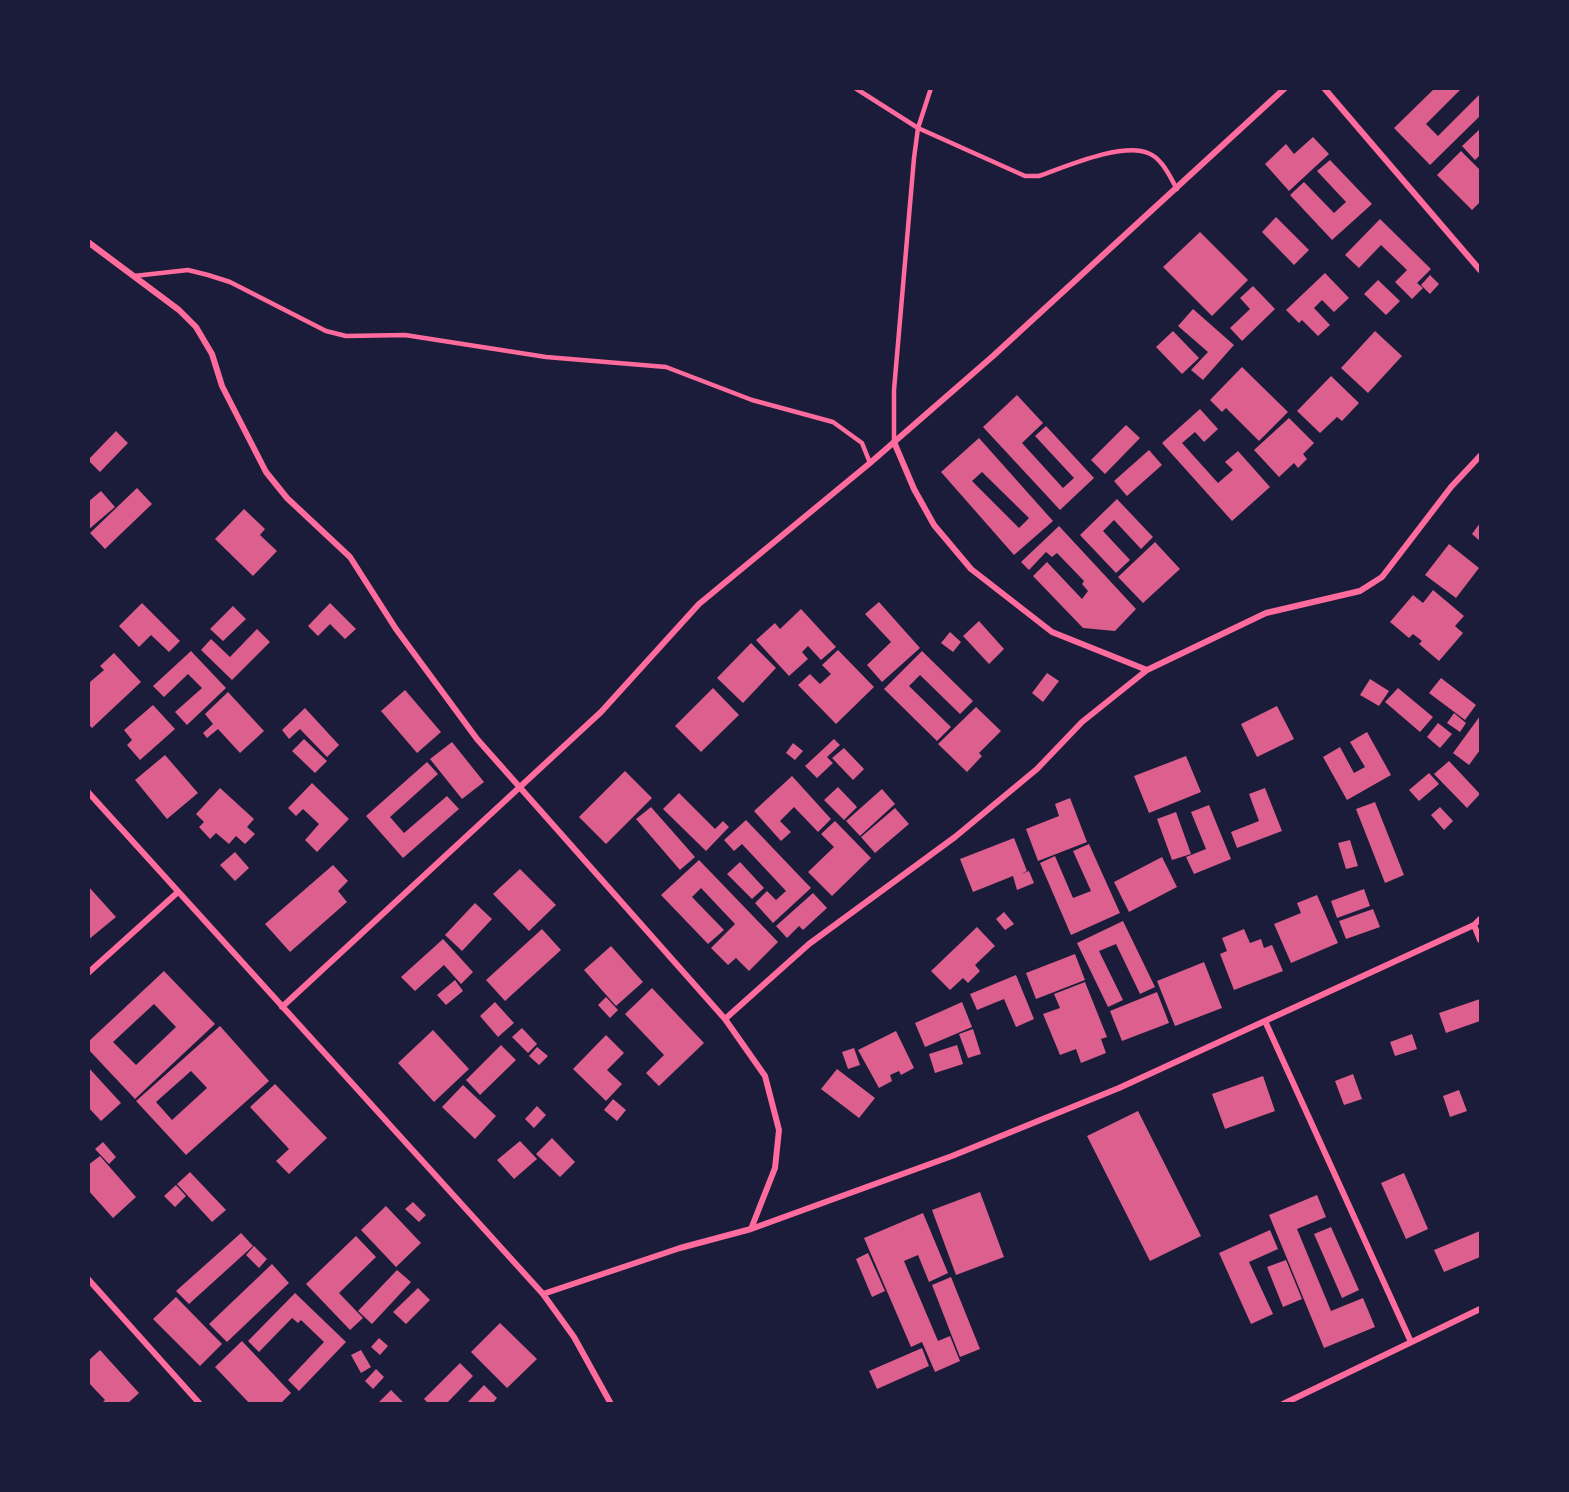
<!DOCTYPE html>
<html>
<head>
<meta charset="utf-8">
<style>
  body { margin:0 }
  #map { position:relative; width:1569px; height:1492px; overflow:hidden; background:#1b1b3a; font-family:"Playfair Display",serif }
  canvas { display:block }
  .frame { position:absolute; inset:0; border:90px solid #1b1b3a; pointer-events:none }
</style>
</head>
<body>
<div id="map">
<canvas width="1569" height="1492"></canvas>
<div class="frame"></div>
</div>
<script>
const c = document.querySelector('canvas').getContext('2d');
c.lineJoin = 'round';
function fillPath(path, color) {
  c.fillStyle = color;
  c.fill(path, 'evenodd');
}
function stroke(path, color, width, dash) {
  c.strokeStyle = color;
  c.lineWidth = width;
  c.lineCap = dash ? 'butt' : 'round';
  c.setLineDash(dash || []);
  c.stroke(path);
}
const building = new Path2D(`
  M1435,88H1462L1426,124L1438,136L1480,94V116L1430,165L1394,128Z
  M1480,129V155L1475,160L1462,146Z
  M1313,137L1329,154L1289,191L1265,164L1286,144L1294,154Z
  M1461,151L1480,170V202L1472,210L1437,175Z
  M1330,160L1372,204L1332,240L1290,195L1304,182L1334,213L1346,202L1317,171Z
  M1276,217L1309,250L1294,265L1262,232Z
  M1380,219L1431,269L1417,283L1423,288L1412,299L1395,282L1407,270L1381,245L1359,268L1345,255Z
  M1200,232L1248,280L1212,316L1163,267Z
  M1325,273L1349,298L1334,312L1322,300L1314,308L1330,325L1318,336L1302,320L1299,323L1286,310Z
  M1430,275L1439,284L1430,294L1421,285Z
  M1378,280L1400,301L1386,315L1364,294Z
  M1253,286L1275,309L1242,341L1230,328L1250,309L1240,298Z
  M1193,309L1234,345L1203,380L1191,370L1208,352L1178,326Z
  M1173,331L1199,358L1182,374L1156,347Z
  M1375,331L1402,356L1368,393L1341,368Z
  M1242,367L1288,412L1259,441L1226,408L1222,412L1210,400Z
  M1331,376L1359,403L1342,421L1337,417L1320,433L1297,411Z
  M1017,395L1043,423L1022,443L1063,488L1074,478L1035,436L1046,426L1094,478L1060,510L983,427Z
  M1200,409L1218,429L1204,442L1195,432L1182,443L1218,483L1233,470L1225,462L1238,451L1270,487L1232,521L1162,443Z
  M1289,418L1314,443L1303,454L1307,459L1298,468L1294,463L1279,477L1254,450Z
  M1126,425L1140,438L1105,474L1091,460Z
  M116,431L128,443L100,472L88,460Z
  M979,438L1053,521L1014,555L941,472ZM982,472L1029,518L1019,528L972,481Z
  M1149,450L1162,465L1127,496L1114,481Z
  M137,488L152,504L105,549L90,533Z
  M101,491L115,507L88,530V502Z
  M1117,499L1153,537L1141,549L1114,520L1103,531L1130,560L1116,573L1080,535Z
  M244,509L265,529L260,535L277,551L253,576L215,539Z
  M1480,523V541L1472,534Z
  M1059,526L1136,609L1115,631L1083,628L1033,576L1047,562L1082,599L1088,591L1082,584L1084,581L1057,553L1052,557L1046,552L1029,570L1021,562Z
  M1155,542L1180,569L1143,603L1118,577Z
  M1449,544L1479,568L1456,598L1425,575Z
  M1433,590L1464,616L1455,626L1463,633L1439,661L1419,644L1422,641L1413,634L1409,638L1390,622L1413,595L1423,603Z
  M879,602L920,648L882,682L867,665L891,642L865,614Z
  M142,603L180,641L169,652L151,635L139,647L119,626Z
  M330,603L356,629L345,639L330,624L318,636L308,626Z
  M233,606L246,619L223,641L210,629Z
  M801,609L836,647L821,660L808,646L802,652L808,659L789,676L756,640L775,623L780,629Z
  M979,621L1004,649L989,664L963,636Z
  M257,629L270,642L232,680L201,650L211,639L230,657Z
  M950,632L961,642L953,652L941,643Z
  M751,643L776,668L743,703L717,678Z
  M838,650L874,687L836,724L798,685L810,674L820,684L831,674L822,665Z
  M191,651L226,688L187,725L175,712L202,688L188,674L164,697L153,686Z
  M922,651L973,701L960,714L920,675L909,686L951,727L937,741L884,689Z
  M114,653L141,682L92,728L88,724V680L90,682L104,670L100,666Z
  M1047,673L1059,681L1043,702L1032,693Z
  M1441,678L1476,705L1465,720L1429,693Z
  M1370,679L1389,691L1379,706L1360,695Z
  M713,688L739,715L701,752L675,726Z
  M1398,688L1433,717L1420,732L1385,702Z
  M405,690L441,732L417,753L381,711Z
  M228,692L264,731L240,753L218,729L207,738L203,733L213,724L205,714Z
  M153,705L175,729L140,760L127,745L132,740L124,730Z
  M1277,706L1294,739L1257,757L1241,724Z
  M976,707L1001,731L979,753L982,756L967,772L938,744Z
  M305,708L339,745L327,757L300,729L289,739L282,730Z
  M1454,713L1466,723L1460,732L1447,723Z
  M1480,716V750L1469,765L1453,753Z
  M1438,723L1452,734L1440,748L1427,737Z
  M1367,732L1391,775L1347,800L1323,757L1340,747L1354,773L1365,767L1350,742Z
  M304,739L327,761L315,773L292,751Z
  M834,739L840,745L827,757L833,763L817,778L805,766Z
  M452,742L484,782L462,799L430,759Z
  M793,743L803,751L795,760L786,753Z
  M844,748L864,769L853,780L832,758Z
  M165,755L198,793L167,819L135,780Z
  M1186,756L1201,792L1149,813L1134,776Z
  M1449,761L1480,794L1467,808L1434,774Z
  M427,762L438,774L390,817L404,833L447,796L459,809L403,858L366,816Z
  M625,771L652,798L606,844L579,817Z
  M1429,773L1439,784L1419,801L1409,790Z
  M792,776L831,819L818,832L794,807L780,821L791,832L781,841L754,811Z
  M312,783L349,819L317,852L305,840L319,824L303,809L296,816L288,808Z
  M838,787L857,807L844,820L824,800Z
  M220,788L254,819L247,827L255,834L245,844L236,836L229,844L216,833L210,839L199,827L204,822L196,814Z
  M1265,788L1282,831L1237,848L1231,832L1259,821L1249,794Z
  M882,789L895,804L860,836L846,821Z
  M679,793L715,829L723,821L729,827L706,851L663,809Z
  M1070,798L1087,842L1038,861L1026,829L1059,816L1055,804Z
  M1375,802L1404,875L1385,883L1356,809Z
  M1209,805L1231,859L1194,874L1186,857L1206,849L1191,812Z
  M651,807L695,857L680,870L636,819Z
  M1440,807L1453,821L1444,830L1431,815Z
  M895,808L909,824L875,853L861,837Z
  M1176,812L1191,854L1172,860L1157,819Z
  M746,820L811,888L773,923L755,903L767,891L776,900L786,891L742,844L734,851L724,840Z
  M835,821L871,858L832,896L808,872L834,847L821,834Z
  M1014,838L1027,871L1021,874L1029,871L1034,883L1017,890L1013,876L973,892L960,859Z
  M1350,840L1358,866L1346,869L1338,843Z
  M1089,844L1120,913L1071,935L1040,863L1055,856L1073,898L1091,891L1073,851Z
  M235,852L249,868L235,881L220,865Z
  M1162,857L1177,887L1129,912L1114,882Z
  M699,860L778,942L749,971L736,958L728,965L711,948L735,924L701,888L692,897L724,930L708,944L661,895Z
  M740,862L764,888L752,899L727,874Z
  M333,865L348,881L338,891L347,902L290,952L265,924Z
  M520,869L556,905L529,931L493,894Z
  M88,886L116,917L88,940Z
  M1364,889L1370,906L1337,918L1331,901Z
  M813,893L827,908L803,930L799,926L787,938L776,926Z
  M1317,895L1338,943L1291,963L1274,924L1301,913L1297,903Z
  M475,903L492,919L462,951L445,935Z
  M1373,909L1380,927L1346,939L1339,921Z
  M1004,912L1014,924L1005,930L996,919Z
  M1123,921L1155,987L1140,994L1116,944L1099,951L1123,1000L1108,1007L1077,943Z
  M977,927L995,946L975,965L980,971L968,983L963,978L950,990L931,971Z
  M542,929L561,950L505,1001L486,980Z
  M1244,929L1250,943L1261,939L1264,948L1272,945L1283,971L1234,990L1220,954L1227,951L1222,938Z
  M443,939L473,972L461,984L444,965L415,991L401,977Z
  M611,946L643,982L616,1006L584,970Z
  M1075,954L1085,980L1036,999L1026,973Z
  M1204,962L1222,1008L1175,1026L1157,981Z
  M164,971L215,1024L135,1099L88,1049V1042ZM154,1004L176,1027L136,1065L113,1042Z
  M1016,975L1034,1019L1016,1027L1004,999L977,1010L970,994Z
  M455,980L463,991L446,1005L437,995Z
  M1085,982L1107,1037L1101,1039L1106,1053L1081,1063L1076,1049L1060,1055L1043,1014L1060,1008L1054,994Z
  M652,988L704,1043L659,1086L646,1073L664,1055L625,1014Z
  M1157,992L1169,1023L1122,1041L1110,1011Z
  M606,997L618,1010L610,1018L598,1005Z
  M1480,999V1021L1446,1033L1439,1013Z
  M495,1002L514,1023L498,1037L480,1016Z
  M962,1002L972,1027L925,1047L915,1023Z
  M220,1026L269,1081L186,1155L136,1101ZM191,1071L207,1088L172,1120L156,1102Z
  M522,1028L537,1044L528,1053L512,1037Z
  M973,1029L981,1054L968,1058L959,1034Z
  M433,1030L469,1069L434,1102L398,1063Z
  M896,1031L914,1068L901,1075L899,1071L890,1075L892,1081L879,1088L858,1050Z
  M1412,1034L1417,1049L1395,1056L1390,1042Z
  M606,1035L624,1053L607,1070L622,1084L606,1101L573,1069Z
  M501,1045L516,1060L480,1095L466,1080Z
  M957,1045L963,1064L935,1073L929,1054Z
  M537,1047L548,1056L539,1065L529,1056Z
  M854,1048L860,1065L848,1069L842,1052Z
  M88,1067L121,1103L101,1121L88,1107Z
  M837,1069L875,1098L859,1118L821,1089Z
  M1353,1074L1362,1099L1344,1105L1335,1081Z
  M1263,1076L1275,1111L1225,1129L1212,1094Z
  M275,1084L327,1138L289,1174L276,1161L289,1149L250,1107Z
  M463,1085L496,1116L475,1139L442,1107Z
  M1459,1090L1467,1111L1450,1117L1443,1096Z
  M613,1099L626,1110L617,1121L604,1110Z
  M537,1106L546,1115L534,1128L525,1119Z
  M1138,1111L1201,1236L1150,1261L1087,1136Z
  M552,1138L575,1162L560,1177L536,1154Z
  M520,1141L537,1159L514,1179L497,1160Z
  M103,1142L116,1157L109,1164L95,1149Z
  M100,1156L136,1197L113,1218L88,1190V1165Z
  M190,1172L226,1210L212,1222L177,1184Z
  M1404,1173L1428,1229L1406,1239L1381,1183Z
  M176,1185L186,1196L175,1207L164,1196Z
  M980,1192L1004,1257L956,1275L932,1210Z
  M1317,1195L1326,1217L1297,1229L1331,1311L1363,1298L1375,1327L1324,1348L1269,1215Z
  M413,1202L426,1215L419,1222L405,1209Z
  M386,1206L421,1243L396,1267L361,1230Z
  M923,1213L948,1273L929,1282L918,1255L904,1261L938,1341L950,1336L960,1361L935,1372L922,1342L911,1347L864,1238Z
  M1331,1227L1359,1290L1342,1298L1314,1234Z
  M1270,1230L1278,1249L1249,1262L1273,1314L1251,1324L1219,1253Z
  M1480,1231V1257L1444,1272L1434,1250Z
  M241,1233L253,1246L189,1304L176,1291Z
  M356,1236L376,1257L339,1293L363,1318L350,1330L306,1284Z
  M254,1246L267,1259L259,1268L246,1255Z
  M868,1253L885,1291L872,1297L856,1259Z
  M1286,1260L1302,1299L1283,1307L1267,1267Z
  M272,1264L289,1283L227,1342L209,1324Z
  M397,1270L411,1282L372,1324L358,1311Z
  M951,1277L980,1349L960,1357L932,1285Z
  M418,1288L430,1300L406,1324L393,1312Z
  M295,1293L346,1342L299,1391L288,1380L324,1342L301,1320L298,1323L292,1318L259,1352L248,1341Z
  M176,1297L222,1344L200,1366L153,1319Z
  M500,1323L537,1359L507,1388L471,1352Z
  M379,1338L388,1346L380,1355L371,1347Z
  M242,1341L291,1393L280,1404H250L215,1367Z
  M922,1348L929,1366L877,1389L869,1371Z
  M100,1350L139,1393L127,1404H101L105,1400L88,1382V1361Z
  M361,1350L371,1367L361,1373L351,1355Z
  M460,1363L473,1376L446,1404H429L424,1399Z
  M376,1369L384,1377L373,1389L365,1381Z
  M484,1385L497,1398L492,1404H466Z
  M391,1390L405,1404H377Z`);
const service = new Path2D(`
  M855,88L918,128L1025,176H1039C1065,167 1122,142 1148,153C1162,158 1170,177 1177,189
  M134,276L188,270L208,275L230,282L326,331L346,336L405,335L546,357L666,367L752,400L833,422L862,443L870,463
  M894,442V390L914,158L918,128L931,88`);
const minor = new Path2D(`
  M1324,88L1480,270
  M88,242L179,310L196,327L212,354L222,386L266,472L287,498L350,557L396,629L477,739L725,1019L765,1076L779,1130L775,1168L751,1229
  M894,442L914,489L934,525L971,569L1052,632L1147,670
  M88,792L543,1294L574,1337L611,1404
  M1474,925L1480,940
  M88,973L178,892
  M282,1007L601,712L699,604L870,463L993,356L1285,88
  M725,1019L809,944L955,837L1037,769L1082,722L1147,670L1266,613L1360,591L1382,577L1451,487L1480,456
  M1265,1021L1411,1342
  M88,1279L200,1404
  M543,1294L680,1248L751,1229L952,1156L1119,1088L1474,925L1480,919
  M1283,1404L1480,1309`);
fillPath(building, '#dd5f8e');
stroke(service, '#ff6b9d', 4.5);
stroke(minor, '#ff6b9d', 6);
</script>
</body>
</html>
